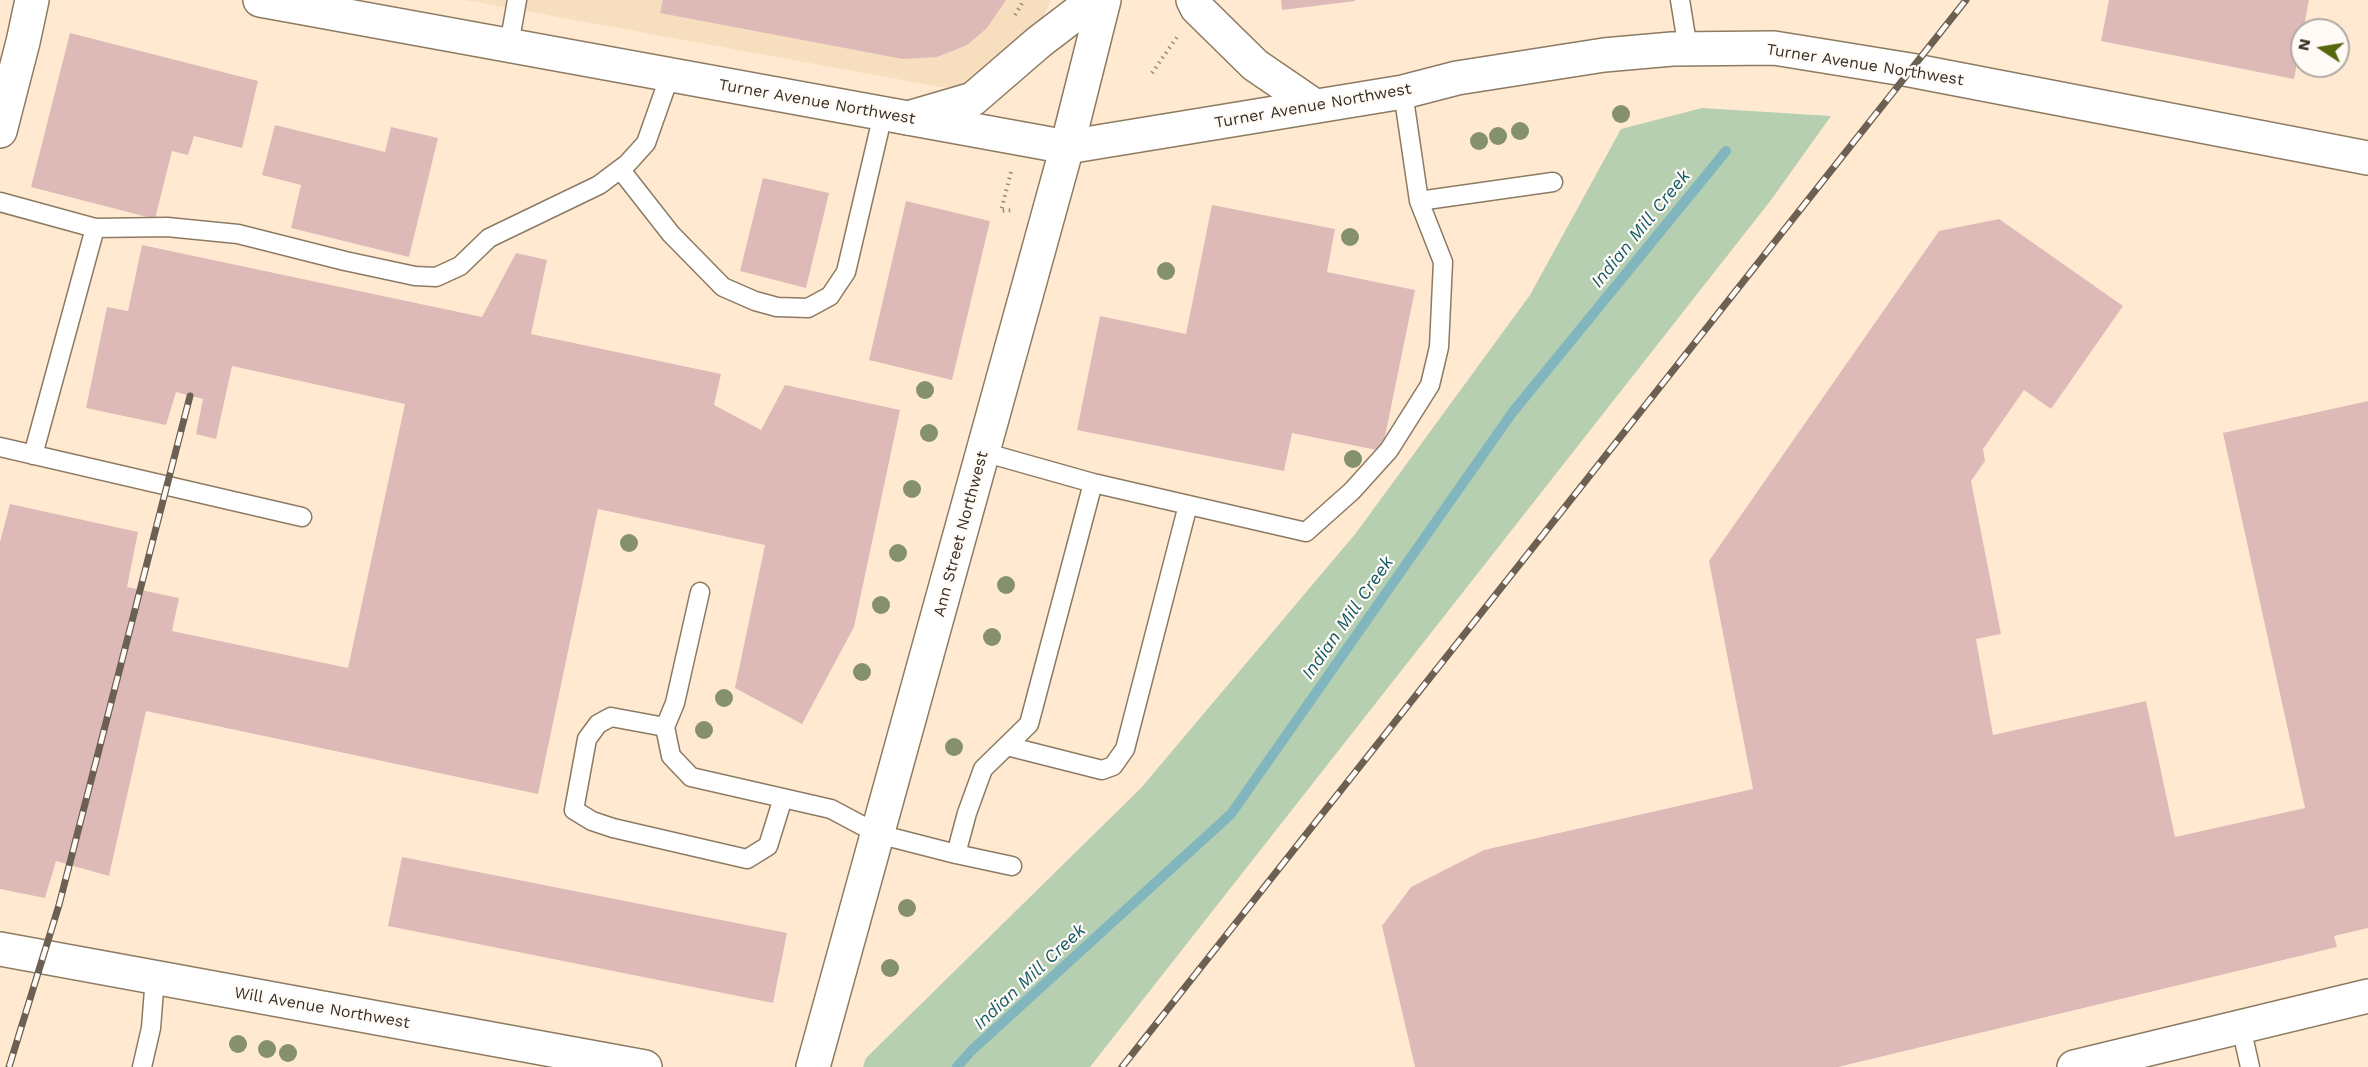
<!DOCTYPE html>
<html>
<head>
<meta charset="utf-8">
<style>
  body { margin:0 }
  #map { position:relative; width:2368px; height:1067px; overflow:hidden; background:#ffead1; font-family:"Work Sans",sans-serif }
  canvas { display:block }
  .north { position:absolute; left:2290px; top:18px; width:60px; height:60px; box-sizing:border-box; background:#fffaf5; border:2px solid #afa9a2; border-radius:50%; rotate:282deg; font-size:16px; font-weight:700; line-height:24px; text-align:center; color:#372f25 }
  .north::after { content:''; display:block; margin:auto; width:21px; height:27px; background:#566710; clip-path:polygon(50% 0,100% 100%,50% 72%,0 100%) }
</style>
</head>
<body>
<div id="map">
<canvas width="2368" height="1067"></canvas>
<div class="north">N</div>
</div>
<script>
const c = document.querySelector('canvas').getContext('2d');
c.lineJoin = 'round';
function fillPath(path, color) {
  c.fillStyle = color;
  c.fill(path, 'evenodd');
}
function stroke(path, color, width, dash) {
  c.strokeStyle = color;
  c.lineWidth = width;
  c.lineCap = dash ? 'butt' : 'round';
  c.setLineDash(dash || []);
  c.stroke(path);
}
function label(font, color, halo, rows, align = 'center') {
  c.font = font + ' "Work Sans",sans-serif';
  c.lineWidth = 4.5;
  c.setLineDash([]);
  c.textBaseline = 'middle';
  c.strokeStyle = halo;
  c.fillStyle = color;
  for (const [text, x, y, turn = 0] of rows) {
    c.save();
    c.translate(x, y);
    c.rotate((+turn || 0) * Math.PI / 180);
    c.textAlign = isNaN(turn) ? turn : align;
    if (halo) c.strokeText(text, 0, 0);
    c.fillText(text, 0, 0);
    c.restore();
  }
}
const built = new Path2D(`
  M465,0H1051L1039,26L970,88L940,87Z`);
const green = new Path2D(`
  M1702,108L1831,116L1771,200L1090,1067H863L866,1058L1141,788L1356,533L1530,295L1621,129Z`);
const stream = new Path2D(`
  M957,1067L971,1051L1231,814L1512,413L1726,151`);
const building = new Path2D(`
  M663,0H1006L987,28L967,45L937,57L903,59L660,13Z
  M1281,0H1355V1L1282,10Z
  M2109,0H2309L2294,79L2101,41Z
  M70,33L258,81L242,148L194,136L188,155L172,151L155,219L31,187Z
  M275,125L385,152L391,127L438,138L409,257L291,228L301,185L262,175Z
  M763,178L829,193L806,288L740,271Z
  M906,201L990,221L952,380L869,360Z
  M1212,205L1335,229L1327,272L1415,290L1382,451L1292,433L1284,471L1077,430L1100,316L1186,334Z
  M1999,219L2123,306L2051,409L2024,390L1983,449L1985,461L1971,481L2001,634L1976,639L1993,735L2146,701L2175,837L2305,808L2223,433L2368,401V928L2334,936L2337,947L1838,1067H1415L1382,926L1411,887L1484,850L1753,789L1709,561L1939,231Z
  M142,245L482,317L516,253L547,260L531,334L721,374L714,405L761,430L785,385L900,410L854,627L802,724L735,688L765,545L598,509L538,794L146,711L109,876L56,861L45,898L0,889V542L10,504L138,532L127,587L179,598L172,631L348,668L405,404L232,366L216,439L196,434L203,399L176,392L166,425L86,408L107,307L128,311Z
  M402,857L787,933L773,1003L388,926Z`);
const path = new Path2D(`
  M1015,15L1024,0
  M1152,73L1177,37
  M1011,172L1001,211L1014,210`);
const service = new Path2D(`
  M1680,0L1688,49
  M509,45L517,0
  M620,169L671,234L723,287L755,301L777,307L808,308L830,296L846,272L883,114
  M1419,201L1553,182
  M0,202L95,228L33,455
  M95,228L167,227L238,234L345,261L415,276L436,277L460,266L489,238L599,185L627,164L646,143L670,75
  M0,447L302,517
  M983,452L1093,483
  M700,592L675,703L665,727L671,756L691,777L831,809L878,834L956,854L967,813L983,769L1029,724L1093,483L1306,532L1352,491L1389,450L1430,385L1439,347L1443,262L1419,201L1403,92
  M665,727L611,717L598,724L587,739L574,810L592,821L613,828L747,859L768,846L783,798
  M1007,746L1102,770L1113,766L1125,749L1188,505
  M956,854L1012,866
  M2241,1027L2250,1067
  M142,1067L151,1028L155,977`);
const minor = new Path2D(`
  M0,131L23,42L32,0
  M0,949L645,1067
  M2074,1067L2368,996`);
const tertiary = new Path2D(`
  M260,0L1067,147L1403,92L1457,78L1604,55L1672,49L1774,48L1910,70L2368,158`);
const secondary = new Path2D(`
  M1193,0L1197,8L1255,65L1315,106
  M908,118L973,99L1039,42L1094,0
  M813,1067L1067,147L1104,0`);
const rail = new Path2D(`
  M9,1067L59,905L190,396
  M1122,1067L1966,0`);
const trees = [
  [1621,114],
  [1520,131],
  [1498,136],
  [1479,141],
  [1350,237],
  [1166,271],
  [925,390],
  [929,433],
  [1353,459],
  [912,489],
  [629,543],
  [898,553],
  [1006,585],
  [881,605],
  [992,637],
  [862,672],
  [724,698],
  [704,730],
  [954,747],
  [907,908],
  [890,968],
  [238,1044],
  [267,1049],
  [288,1053]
];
const streetNames = [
  ["Turner Avenue Northwest",1865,65,9],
  ["Turner Avenue Northwest",817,102,10],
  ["Turner Avenue Northwest",1313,106,-10],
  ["Ann Street Northwest",961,534,-75],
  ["Will Avenue Northwest",322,1008,10]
];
const waterNames = [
  ["Indian Mill Creek",1641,229,-51],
  ["Indian Mill Creek",1348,618,-55],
  ["Indian Mill Creek",1030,977,-43]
];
fillPath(built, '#f7debe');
fillPath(green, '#b6cfb1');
stroke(stream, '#82b6bf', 10);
fillPath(building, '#ddbab8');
stroke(service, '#8c7a62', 21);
stroke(minor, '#8c7a62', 36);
stroke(tertiary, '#8c7a62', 36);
stroke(secondary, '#8c7a62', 36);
stroke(path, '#998b7a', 4, [1.5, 4.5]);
stroke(service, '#fff', 18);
stroke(minor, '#fff', 33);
stroke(tertiary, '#fff', 33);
stroke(secondary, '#fff', 33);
stroke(rail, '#6b6052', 7);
stroke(rail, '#fffaf5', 4.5, [14]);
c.fillStyle = '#85916d';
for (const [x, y] of trees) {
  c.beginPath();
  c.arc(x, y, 9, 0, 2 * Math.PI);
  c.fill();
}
label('16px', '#372f25', '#fffaf5', streetNames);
label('italic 18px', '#135b66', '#fffaf5', waterNames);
</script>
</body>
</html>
